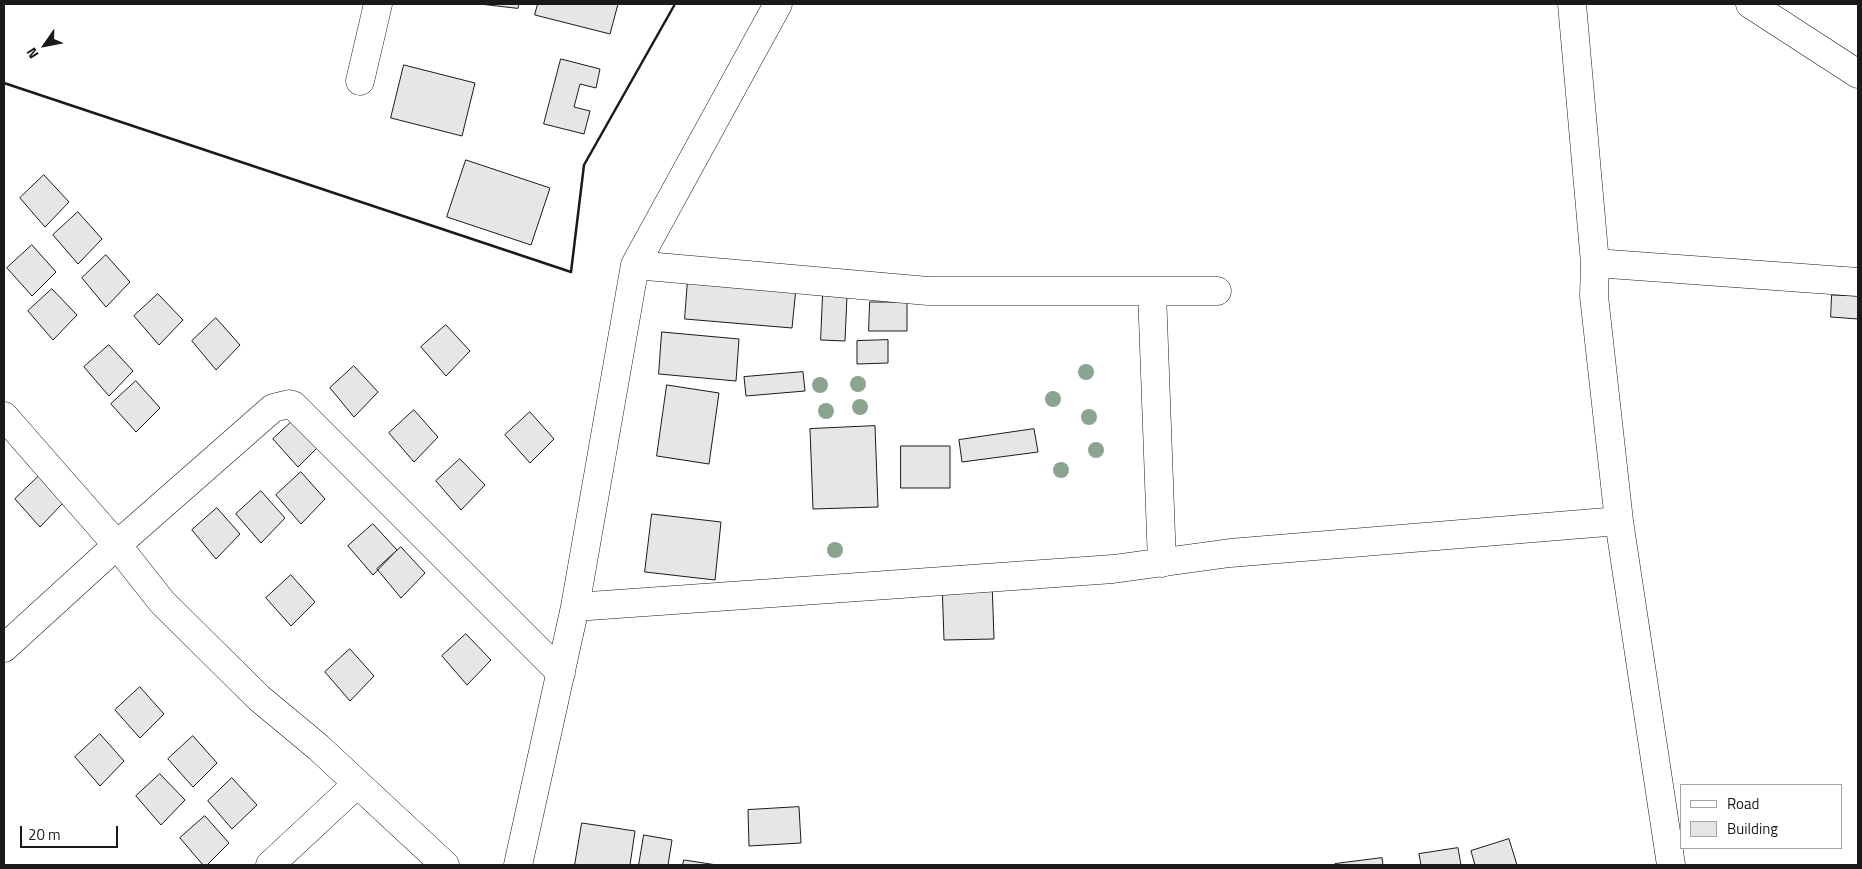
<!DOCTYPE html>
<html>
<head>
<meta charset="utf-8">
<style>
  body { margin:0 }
  #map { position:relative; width:1862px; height:869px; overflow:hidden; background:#fff; font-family:"Titillium Web",sans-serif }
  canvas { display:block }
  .frame { position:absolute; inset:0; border:5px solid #1a1a1a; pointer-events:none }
  .legend { position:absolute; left:1680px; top:784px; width:162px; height:65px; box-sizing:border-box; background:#fff; border:1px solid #a3a3a3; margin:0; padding:6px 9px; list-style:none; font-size:15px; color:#1a1a1a }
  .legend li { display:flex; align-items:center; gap:10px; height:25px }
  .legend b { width:25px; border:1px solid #a3a3a3 }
  .north { position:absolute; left:20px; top:20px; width:50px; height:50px; -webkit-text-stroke:4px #fff; paint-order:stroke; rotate:237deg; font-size:14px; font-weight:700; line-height:20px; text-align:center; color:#1a1a1a }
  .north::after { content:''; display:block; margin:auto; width:18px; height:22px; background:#1a1a1a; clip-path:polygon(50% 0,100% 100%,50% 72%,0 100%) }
  .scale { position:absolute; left:20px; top:826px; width:98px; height:22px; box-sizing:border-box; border:2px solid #1a1a1a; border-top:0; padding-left:6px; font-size:15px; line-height:18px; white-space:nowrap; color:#1a1a1a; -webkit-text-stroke:4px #fff; paint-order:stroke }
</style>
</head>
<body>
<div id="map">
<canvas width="1862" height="869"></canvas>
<div class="frame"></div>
<ul class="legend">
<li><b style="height:6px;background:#fff"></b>Road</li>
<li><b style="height:14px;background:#e6e6e6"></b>Building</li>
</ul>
<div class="north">N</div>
<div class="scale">20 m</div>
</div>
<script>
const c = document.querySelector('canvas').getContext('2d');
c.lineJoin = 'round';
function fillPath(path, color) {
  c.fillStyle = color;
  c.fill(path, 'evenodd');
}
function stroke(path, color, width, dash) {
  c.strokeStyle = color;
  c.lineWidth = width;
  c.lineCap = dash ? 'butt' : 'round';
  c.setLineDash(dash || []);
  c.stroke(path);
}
const building = new Path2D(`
  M480,4H519L518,8Z
  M538,4H618L610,34L535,15Z
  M561,59L600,69L596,88L580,84L574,107L590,111L584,134L544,124Z
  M404,65L475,83L462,136L391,118Z
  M466,160L550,188L531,245L447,217Z
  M44,175L69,202L45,227L20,198Z
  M78,212L102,239L78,264L53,235Z
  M32,245L56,272L32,296L7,268Z
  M106,255L130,282L106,307L82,278Z
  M688,279L796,288L792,328L685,319Z
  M52,289L77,315L53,340L28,311Z
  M158,294L183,320L159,345L134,316Z
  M823,294L847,296L845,341L821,340Z
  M1832,295L1858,296V319L1831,317Z
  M870,302H907V331H869Z
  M216,318L240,345L216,370L192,341Z
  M446,325L470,351L446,376L421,347Z
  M662,332L739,339L736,381L659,374Z
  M888,340V363L857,364V341Z
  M109,345L133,371L109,396L84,367Z
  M354,366L378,392L354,417L330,388Z
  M803,372L805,391L746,396L744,377Z
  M136,381L160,408L136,432L111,404Z
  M667,385L719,393L709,464L657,456Z
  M414,410L438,437L414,462L389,433Z
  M530,412L554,439L530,463L505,435Z
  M298,416L322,443L298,467L273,439Z
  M875,426L878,507L813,509L810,429Z
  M1034,429L1038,452L962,462L959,440Z
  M901,446H950V488H901Z
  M460,459L485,485L461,510L436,481Z
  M301,472L325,499L301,524L276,495Z
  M39,476L63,503L40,527L15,499Z
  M261,491L285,518L261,543L236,514Z
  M217,508L240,534L216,559L192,530Z
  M652,514L721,522L715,580L645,572Z
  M373,524L397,550L373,575L348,546Z
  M401,547L425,573L401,598L377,569Z
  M291,575L315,602L291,626L266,598Z
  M992,581L994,639L944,640L942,582Z
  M466,634L491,660L467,685L442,656Z
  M350,649L374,676L350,701L325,672Z
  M140,687L164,714L140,738L115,710Z
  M100,734L124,761L100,786L75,757Z
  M193,736L217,763L193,787L168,759Z
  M160,774L185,800L161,825L136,796Z
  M232,778L257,805L232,829L208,801Z
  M799,807L801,843L749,846L748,810Z
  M205,816L229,843L207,865H203L180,838Z
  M582,823L635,831L630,865H575Z
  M644,835L672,840L668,865H639Z
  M1509,839L1517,865H1475L1471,851Z
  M1458,848L1461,865H1421L1419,854Z
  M1382,858L1383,865H1335V864Z
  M684,860L717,865H683Z`);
const street = new Path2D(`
  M1572,4L1595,263L1594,296L1619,521L1671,865
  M1750,4L1858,74
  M360,81L378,4
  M1595,263L1858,282
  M635,265L928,291H1217
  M1152,292L1162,563
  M4,416L117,545L162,602L259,698L318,747L445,865
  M575,607L1113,569L1230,553L1619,521
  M4,648L117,545L273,408L289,404L293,405L561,673
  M270,865L357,784
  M518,865L575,607L635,265L778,4`);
const wall = new Path2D(`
  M4,83L571,272L584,165L675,4`);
const trees = [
  [1086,372],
  [858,384],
  [820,385],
  [1053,399],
  [860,407],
  [826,411],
  [1089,417],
  [1096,450],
  [1061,470],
  [835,550]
];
fillPath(building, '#e6e6e6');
stroke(building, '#1a1a1a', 1);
stroke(street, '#1a1a1a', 29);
stroke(street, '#fff', 28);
stroke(wall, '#1a1a1a', 2.5);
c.fillStyle = '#8aa48f';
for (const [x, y] of trees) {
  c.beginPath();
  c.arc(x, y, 8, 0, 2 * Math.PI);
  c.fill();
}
</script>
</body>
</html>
